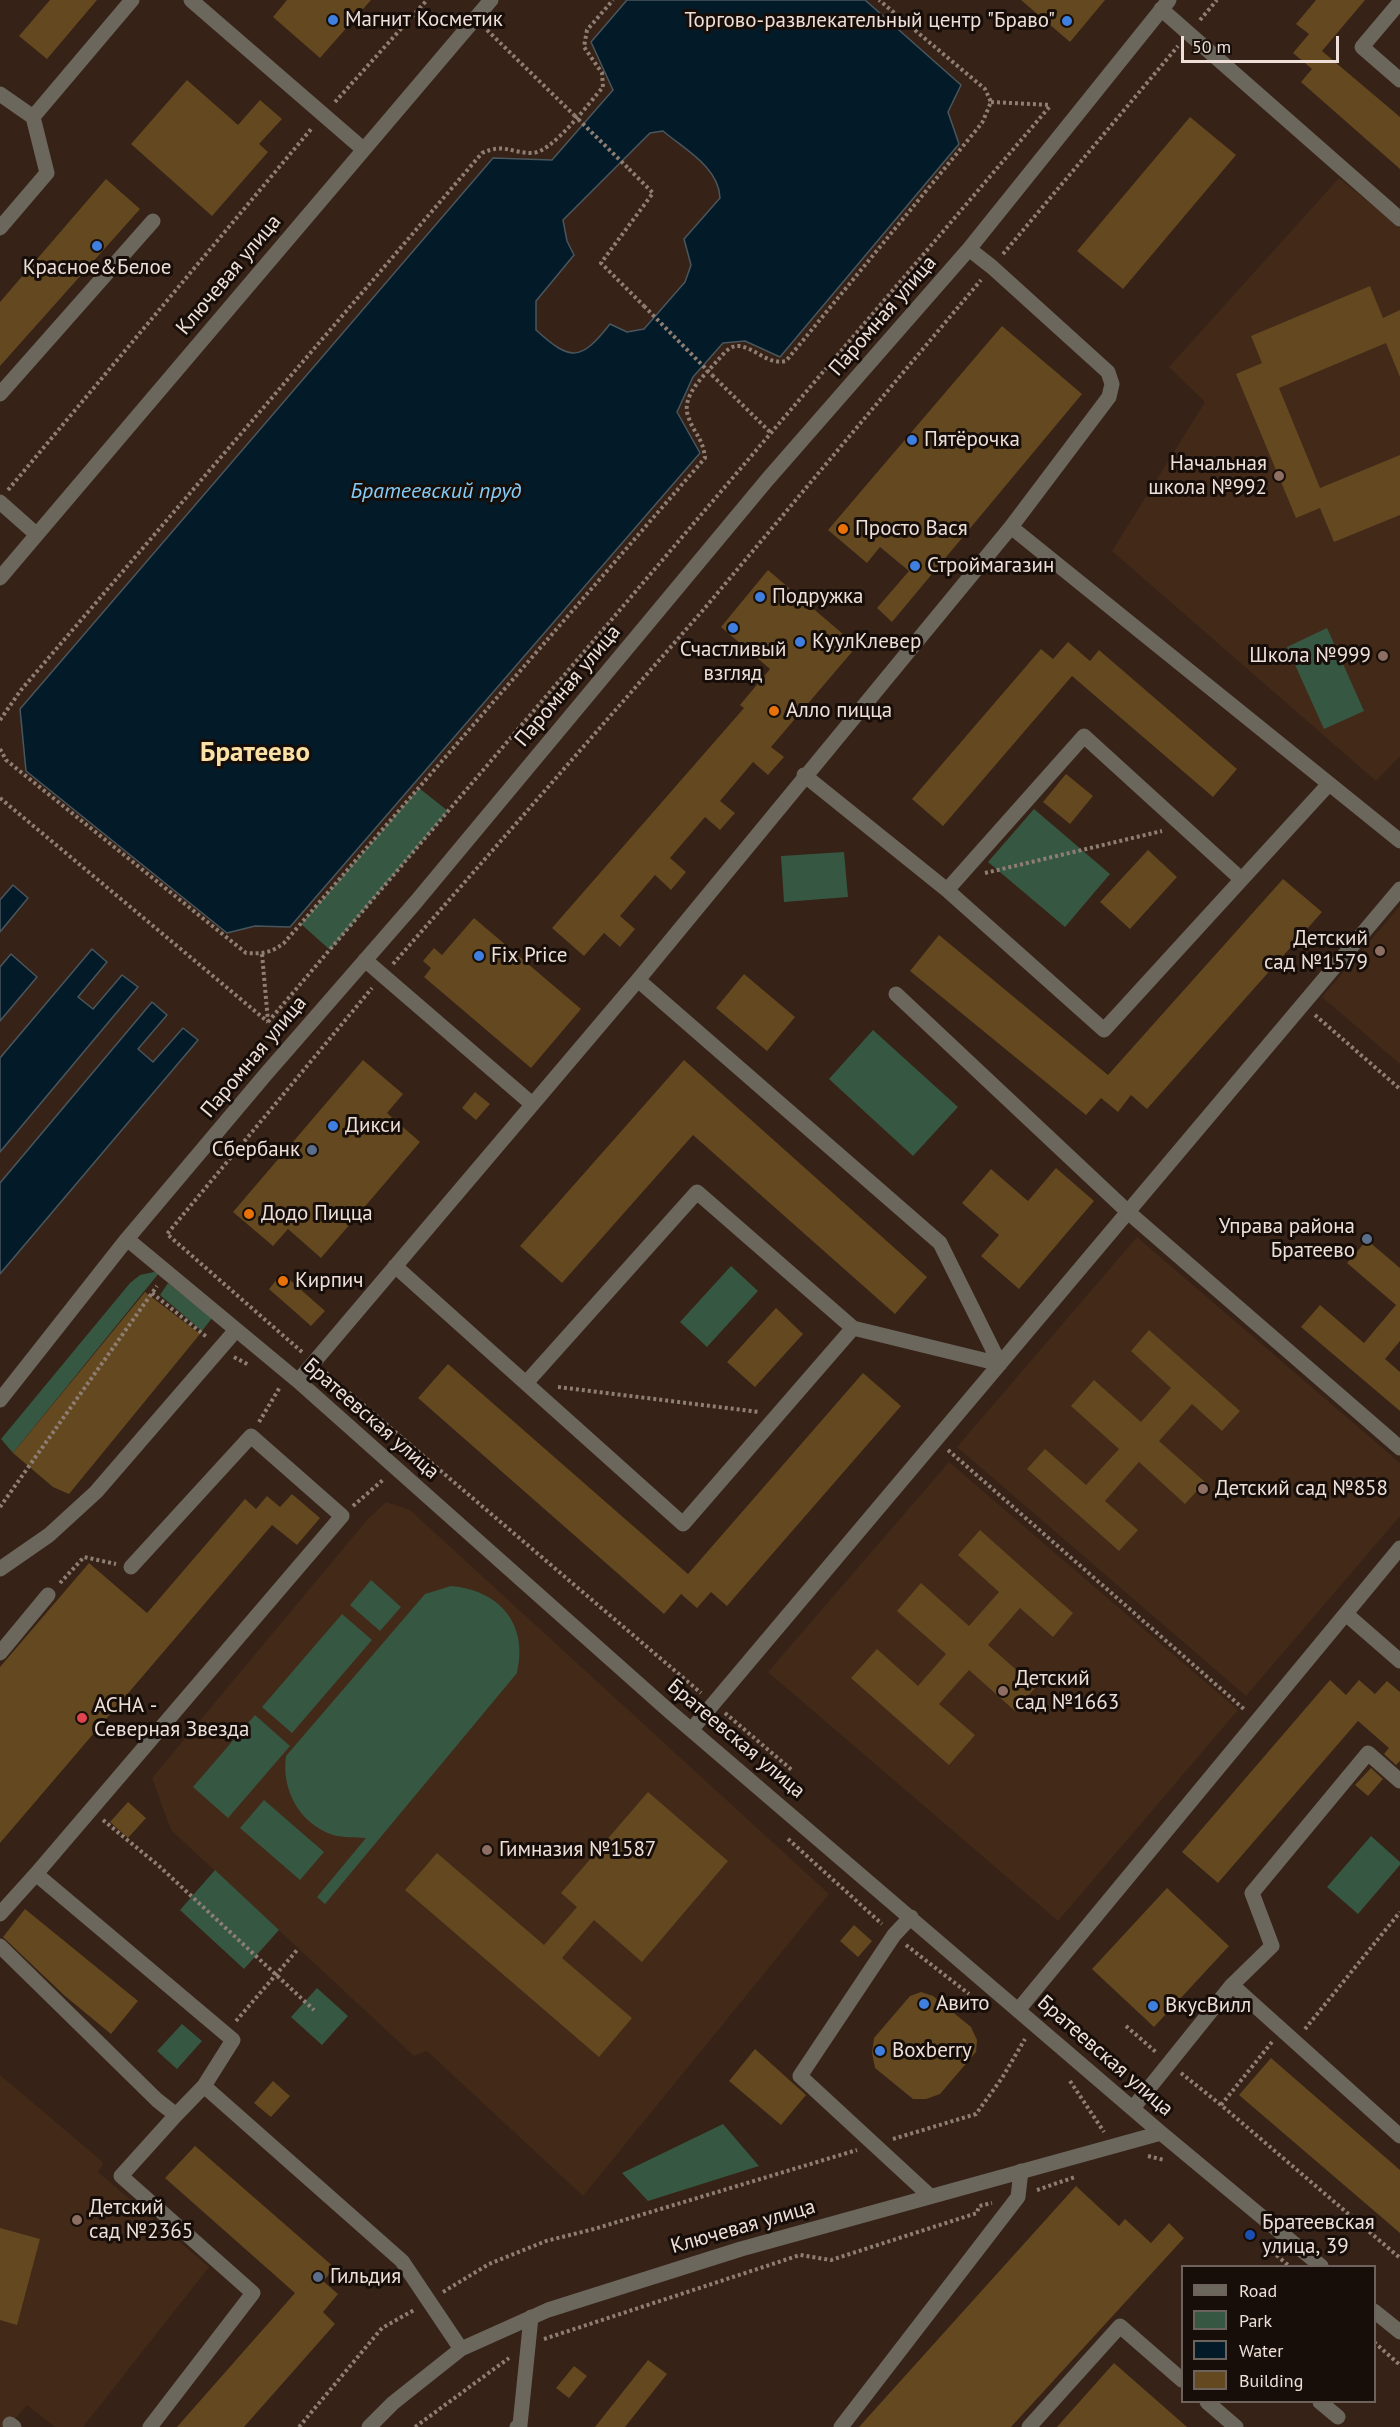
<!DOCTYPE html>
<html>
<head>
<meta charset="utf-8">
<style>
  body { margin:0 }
  #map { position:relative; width:1400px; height:2427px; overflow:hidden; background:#362216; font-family:"PT Sans",sans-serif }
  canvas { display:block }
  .legend { position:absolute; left:1181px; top:2265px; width:195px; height:138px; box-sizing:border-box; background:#170e09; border:2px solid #6d625c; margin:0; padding:8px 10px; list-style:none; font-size:18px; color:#eee0d8 }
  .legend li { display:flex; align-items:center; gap:12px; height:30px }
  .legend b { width:30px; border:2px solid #6d625c }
  .scale { position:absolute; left:1181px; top:36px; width:158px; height:27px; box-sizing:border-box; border:3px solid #eee0d8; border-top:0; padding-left:8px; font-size:18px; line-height:21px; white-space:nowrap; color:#eee0d8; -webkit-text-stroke:4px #170e09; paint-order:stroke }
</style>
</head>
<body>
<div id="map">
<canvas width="1400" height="2427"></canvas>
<ul class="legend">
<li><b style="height:8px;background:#6c675d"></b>Road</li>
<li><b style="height:16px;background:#365742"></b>Park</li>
<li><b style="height:16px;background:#031b28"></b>Water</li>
<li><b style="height:16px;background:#634820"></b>Building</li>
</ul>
<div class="scale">50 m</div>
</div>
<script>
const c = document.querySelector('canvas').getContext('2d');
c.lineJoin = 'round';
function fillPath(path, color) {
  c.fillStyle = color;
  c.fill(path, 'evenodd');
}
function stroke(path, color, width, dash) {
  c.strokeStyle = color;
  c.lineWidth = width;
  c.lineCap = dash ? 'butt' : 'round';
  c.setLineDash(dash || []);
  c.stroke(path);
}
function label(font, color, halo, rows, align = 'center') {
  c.font = font + ' "PT Sans",sans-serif';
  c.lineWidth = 6;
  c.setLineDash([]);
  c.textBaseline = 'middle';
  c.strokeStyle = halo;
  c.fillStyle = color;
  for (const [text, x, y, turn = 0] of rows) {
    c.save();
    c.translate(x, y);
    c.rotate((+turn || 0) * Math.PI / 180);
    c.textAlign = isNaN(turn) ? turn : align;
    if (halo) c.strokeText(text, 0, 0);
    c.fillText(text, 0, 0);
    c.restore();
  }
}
const built = new Path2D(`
  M1339,178L1400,228V756L1376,781L1112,551L1205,402L1169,367Z
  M1400,906V1064L1322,997Z
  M1137,1237L1400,1463V1516L1246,1696L957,1447Z
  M949,1462L1238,1710L1058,1921L768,1672Z
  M386,1502L410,1510L829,1894L583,2196L427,2051L414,2056L171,1830L152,1778L367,1520Z
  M0,2075L104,2163L98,2172L209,2267L83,2427H55L27,2405L8,2427H0Z`);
const green = new Path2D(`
  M1327,628L1364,711L1324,729L1287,647Z
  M419,788L448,811L330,950L301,924Z
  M1034,809L1110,874L1065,927L988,862Z
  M844,852L848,897L784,902L781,856Z
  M873,1030L958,1107L913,1156L829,1079Z
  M731,1266L758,1291L707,1347L680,1322Z
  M154,1272L159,1273L13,1453L1,1439L130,1283L140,1275Z
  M168,1283L212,1318L202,1331L160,1295Z
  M371,1580L401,1607L380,1631L350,1605Z
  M451,1586C499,1590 529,1624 517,1673L325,1904L317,1897L366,1838C355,1837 344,1838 333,1835C300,1824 281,1790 286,1756L425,1594Z
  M342,1614L372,1640L292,1733L262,1707Z
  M255,1715L290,1746L228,1818L193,1787Z
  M264,1800L324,1852L300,1880L240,1828Z
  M1371,1836L1400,1862V1865L1358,1914L1327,1887Z
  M215,1870L279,1930L244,1969L180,1910Z
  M317,1988L348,2016L322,2045L291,2017Z
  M182,2024L202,2041L177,2069L157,2051Z
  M723,2124L759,2166L648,2201L622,2173Z`);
const water = new Path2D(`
  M627,0H865L961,85L948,112L959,144L780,357L745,341L723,343L693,377L677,412L700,453L290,927L255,926L227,933L26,771L20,709L493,158L552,160L613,90L591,42ZM663,131C684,149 719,167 720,198L684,239L691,265L685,282L644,329L627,332L610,324C581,361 571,362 536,330V301L574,255L567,241L563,220L650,133Z
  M13,885L28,898L0,932V900Z
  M92,949L107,962L78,997L93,1009L122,975L138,987L0,1152V1058Z
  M11,954L37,977L0,1021V967Z
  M152,1002L167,1015L138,1049L153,1062L183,1028L198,1040L0,1274V1183Z`);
const building = new Path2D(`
  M50,0H97L47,59L19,36Z
  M287,0H371L320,58L273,17Z
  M1021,0H1105L1070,42Z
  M1316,0H1365L1322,51L1400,117V169L1301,82L1312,69L1293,53L1309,34L1296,24Z
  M187,80L238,125L260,100L282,119L259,144L268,152L212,216L131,144Z
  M1190,117L1236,155L1123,289L1077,251Z
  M106,179L140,209L0,366V302Z
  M1370,286L1383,318L1400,310V377L1386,343L1279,388L1320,488L1400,455V515L1334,542L1320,508L1296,518L1236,374L1262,363L1251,336Z
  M1002,326L1082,394L892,622L877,608L909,571L880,547L867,563L828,530Z
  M768,570L857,646L771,747L784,757L768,775L753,762L720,801L735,813L720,830L705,817L670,858L686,872L671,890L655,875L620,916L635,929L620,947L604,933L584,956L552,928L744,708L740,705L770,669L721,627Z
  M1068,642L1090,661L1099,650L1237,769L1213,797L1072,676L943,826L912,799L1041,649L1053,659Z
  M1066,774L1093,796L1070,824L1043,802Z
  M1148,850L1177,877L1130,929L1100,902Z
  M1283,879L1322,912L1147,1109L1131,1095L1118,1112L1101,1098L1086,1115L910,971L939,935L1108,1075Z
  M474,918L581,1009L531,1068L424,977L431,968L423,961L434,948L442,955Z
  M744,974L795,1017L767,1051L716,1008Z
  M363,1060L403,1094L387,1113L420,1142L321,1258L288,1229L273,1246L233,1212Z
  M684,1060L927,1277L895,1314L693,1135L562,1283L520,1246Z
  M475,1092L490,1104L476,1120L462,1108Z
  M1056,1168L1094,1201L1019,1289L981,1256L999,1235L962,1203L991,1169L1028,1201Z
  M1367,1240L1400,1268V1341L1385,1359L1400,1372V1411L1301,1327L1320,1305L1364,1343L1396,1305L1347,1263Z
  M282,1273L325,1311L311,1326L269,1289Z
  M145,1292L200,1334L69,1494L53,1487L13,1453Z
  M776,1308L803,1334L755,1387L727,1362Z
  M1149,1330L1240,1411L1222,1431L1192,1404L1159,1441L1205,1482L1185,1504L1139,1462L1105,1501L1138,1530L1119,1551L1027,1469L1045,1449L1086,1485L1119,1449L1071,1406L1094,1380L1141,1422L1171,1388L1131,1351Z
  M448,1364L688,1574L863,1373L901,1406L727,1606L711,1592L697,1608L681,1594L664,1614L418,1398Z
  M292,1494L320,1518L297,1545L272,1525L0,1843V1667L89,1563L147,1613L245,1499L256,1509L267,1496L280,1507Z
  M980,1530L1073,1613L1053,1637L1020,1608L988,1645L1036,1687L1015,1711L969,1670L939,1704L975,1735L949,1765L851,1678L877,1649L918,1686L946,1654L897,1611L921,1583L969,1626L999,1592L958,1555Z
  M1330,1680L1346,1695L1359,1680L1375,1694L1387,1681L1400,1692V1761L1396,1765L1384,1754L1389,1748L1358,1721L1218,1883L1182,1852Z
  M1371,1768L1383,1779L1368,1796L1355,1785Z
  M648,1792L728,1861L642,1962L594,1920L562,1958L632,2018L599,2057L405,1890L437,1853L544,1945L577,1907L561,1893Z
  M128,1802L146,1818L128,1838L110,1822Z
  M1167,1888L1229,1946L1154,2027L1092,1969Z
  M25,1909L138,2001L111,2034L65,1996L3,1937Z
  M854,1925L872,1941L858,1957L840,1941Z
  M921,1992L933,1996L971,2027L977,2040L976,2052L940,2094L926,2099H913L875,2068L872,2053L874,2038L910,1996Z
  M755,2049L806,2095L781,2125L729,2081Z
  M1271,2058L1400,2170V2233L1239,2095Z
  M273,2081L290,2096L271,2117L254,2103Z
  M195,2146L335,2268L323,2281L338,2294L323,2312L335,2324L244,2427H177L295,2293L165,2178Z
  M1076,2186L1119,2226L1125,2219L1151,2243L1169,2223L1184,2238L1011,2427H859Z
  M0,2228L40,2239L17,2325L0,2320Z
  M648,2360L667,2374L625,2427H595Z
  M1114,2363L1187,2427H1057Z
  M574,2366L587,2376L569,2398L556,2388Z`);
const path = new Path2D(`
  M1200,20L1217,0
  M487,30L574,115
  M335,102L427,0
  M991,102L1051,105
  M629,169L653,193L601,263L644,306
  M1003,254L1178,46
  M712,375L771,433
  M8,490L312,128
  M0,720L21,690L482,153C504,143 511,153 532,153C552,153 589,103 603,87L602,73L584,47L587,30L613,0
  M0,749L6,760L246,953C262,954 271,953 284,943L705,458C703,438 694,434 688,416C681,395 705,375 717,361C723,355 729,345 739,346C756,348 767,365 786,361L982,123L991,102L985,89L879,0
  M0,798L268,1022
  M985,873L1162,831
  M262,954L268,1021
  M393,964L704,609L981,280
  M1315,1015L1400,1089
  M268,1022L1051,105
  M152,1293L208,1338
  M302,1352L167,1234L372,988
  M234,1357L249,1365
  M326,1373L701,1693
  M558,1387L759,1412
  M259,1422L280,1387
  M948,1450L1245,1710
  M353,1506L384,1479
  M0,1507L157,1286
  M60,1583L84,1557L116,1564
  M725,1713L793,1771
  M103,1820L159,1866L314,2010
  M788,1839L882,1924
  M906,1945L969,1994
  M236,2021L298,1949
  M1126,2026L1157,2053
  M1305,2029L1400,1912
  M1272,2042L1221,2105L1400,2258
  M1181,2073L1221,2105
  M1070,2081L1104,2132
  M893,2139L976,2114L1002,2078L1025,2039
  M1148,2156L1164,2160
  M1037,2190L1075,2177
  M1263,2243L1289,2266
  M443,2292L489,2264L546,2241L594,2229L857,2150
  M544,2339L800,2255L831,2260L977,2213L979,2206L992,2203
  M1374,2342L1400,2365
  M299,2427L382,2328L414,2310
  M415,2427L509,2358`);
const minor = new Path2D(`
  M191,0L363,149
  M1400,2L1362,47L1400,80
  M1161,9L1400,219
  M0,94L33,117
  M0,228L47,173L33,117L132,0
  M969,249L992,267L1108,372L1112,384L1109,397L1011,527
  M0,394L153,221
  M0,502L36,534
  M0,578L491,0
  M804,775L947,890
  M1241,879L1084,736L947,890L1104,1030L1328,785
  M365,960L532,1104
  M638,980L940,1243L1000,1364L853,1328
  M896,994L1128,1212L1400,1448
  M127,1239L298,1381L669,1711L1161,2133L1321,2266
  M395,1266L683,1524L853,1328L697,1192L526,1383
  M298,1381L638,980L1011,527L1400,841
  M0,1400L127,1239L266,1074L415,903L767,480L969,249L1169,0
  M0,1569L49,1535L96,1492L236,1330
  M1346,1614L1400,1661
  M0,1653L48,1595
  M692,1729L1400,889
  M36,1874L342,1516L251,1436L131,1567
  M0,1914L36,1874L233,2040L204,2086
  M911,1917L894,1935L800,2076L930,2196
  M0,1946L157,2100L176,2115L204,2086L402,2261L461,2349
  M1232,1985L1272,1946L1252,1893L1368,1753L1400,1781
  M1019,2009L1400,1548
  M1133,2108L1232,1985L1400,2136
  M1374,2311L1400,2332
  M1207,2402L1236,2427
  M1320,2402L1338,2417
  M10,2424L14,2427
  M150,2427L253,2293L121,2176L176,2115
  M369,2427L393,2403L461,2349L548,2310L741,2249L1161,2133
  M517,2427L520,2425L531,2317
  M841,2427L1018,2197L1021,2171
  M1029,2427L1120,2326L1182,2380`);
const pathBridge = new Path2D(`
  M574,115L629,169
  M644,306L712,375`);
const markers = [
  [333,20,6,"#3f7fe0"],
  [1067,21,6,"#3f7fe0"],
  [97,246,6,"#3f7fe0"],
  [912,440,6,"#3f7fe0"],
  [1279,476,6,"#8d6e63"],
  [843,529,6,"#e8710a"],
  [915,566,6,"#3f7fe0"],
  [760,597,6,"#3f7fe0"],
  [733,628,6,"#3f7fe0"],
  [800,642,6,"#3f7fe0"],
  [1383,656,6,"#8d6e63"],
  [774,711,6,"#e8710a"],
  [1380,951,6,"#8d6e63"],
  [479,956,6,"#3f7fe0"],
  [333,1126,6,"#3f7fe0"],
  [312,1150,6,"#5c6f8a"],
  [249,1214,6,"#e8710a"],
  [1367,1239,6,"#5c6f8a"],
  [283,1281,6,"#e8710a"],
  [1203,1489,6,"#8d6e63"],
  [1003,1691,6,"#8d6e63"],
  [82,1718,6,"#e0444e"],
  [487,1850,6,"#8d6e63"],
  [924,2004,6,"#3f7fe0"],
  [1153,2006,6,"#3f7fe0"],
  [880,2051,6,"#3f7fe0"],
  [77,2220,6,"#8d6e63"],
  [1250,2235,6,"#1a4fb4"],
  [318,2277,6,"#5c6f8a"]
];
const poiNames = [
  ["Магнит Косметик",345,20],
  ["Торгово-развлекательный центр \"Браво\"",1055,21,"right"],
  ["Красное&Белое",97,268,"center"],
  ["Пятёрочка",924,440],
  ["Начальная",1267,464,"right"],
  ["школа №992",1267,488,"right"],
  ["Просто Вася",855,529],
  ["Строймагазин",927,566],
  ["Подружка",772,597],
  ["КуулКлевер",812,642],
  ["Счастливый",733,650,"center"],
  ["взгляд",733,674,"center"],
  ["Школа №999",1371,656,"right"],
  ["Алло пицца",786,711],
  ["Детский",1368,939,"right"],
  ["сад №1579",1368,963,"right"],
  ["Fix Price",491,956],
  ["Дикси",345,1126],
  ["Сбербанк",300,1150,"right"],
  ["Додо Пицца",261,1214],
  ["Управа района",1355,1227,"right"],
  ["Братеево",1355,1251,"right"],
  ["Кирпич",295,1281],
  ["Детский сад №858",1215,1489],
  ["Детский",1015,1679],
  ["сад №1663",1015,1703],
  ["АСНА -",94,1706],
  ["Северная Звезда",94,1730],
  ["Гимназия №1587",499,1850],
  ["Авито",936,2004],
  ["ВкусВилл",1165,2006],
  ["Boxberry",892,2051],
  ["Детский",89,2208],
  ["сад №2365",89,2232],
  ["Братеевская",1262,2223],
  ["улица, 39",1262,2247],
  ["Гильдия",330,2277]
];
const streetNames = [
  ["Ключевая улица",229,275,-50],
  ["Паромная улица",883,316,-49],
  ["Паромная улица",568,686,-50],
  ["Паромная улица",254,1057,-50],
  ["Братеевская улица",371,1419,41],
  ["Братеевская улица",736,1739,40],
  ["Братеевская улица",1105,2056,41],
  ["Ключевая улица",743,2227,-16]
];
const waterNames = [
  ["Братеевский пруд",436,492]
];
const districtNames = [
  ["Братеево",255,753]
];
fillPath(built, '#432918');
fillPath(green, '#365742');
fillPath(water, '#031b28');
stroke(water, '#4a565d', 1.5);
fillPath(building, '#634820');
stroke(path, '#8f7e74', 4, [3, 3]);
stroke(minor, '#6c675d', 15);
stroke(pathBridge, '#8f7e74', 4, [3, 3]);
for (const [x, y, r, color] of markers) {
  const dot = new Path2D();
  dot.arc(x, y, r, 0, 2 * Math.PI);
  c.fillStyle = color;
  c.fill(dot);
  stroke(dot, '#170e09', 2);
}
label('21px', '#eee0d8', '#170e09', poiNames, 'left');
label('21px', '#eee0d8', '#170e09', streetNames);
label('italic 22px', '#82cef9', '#170e09', waterNames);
label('bold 27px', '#fae1a6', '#170e09', districtNames);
</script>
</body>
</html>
